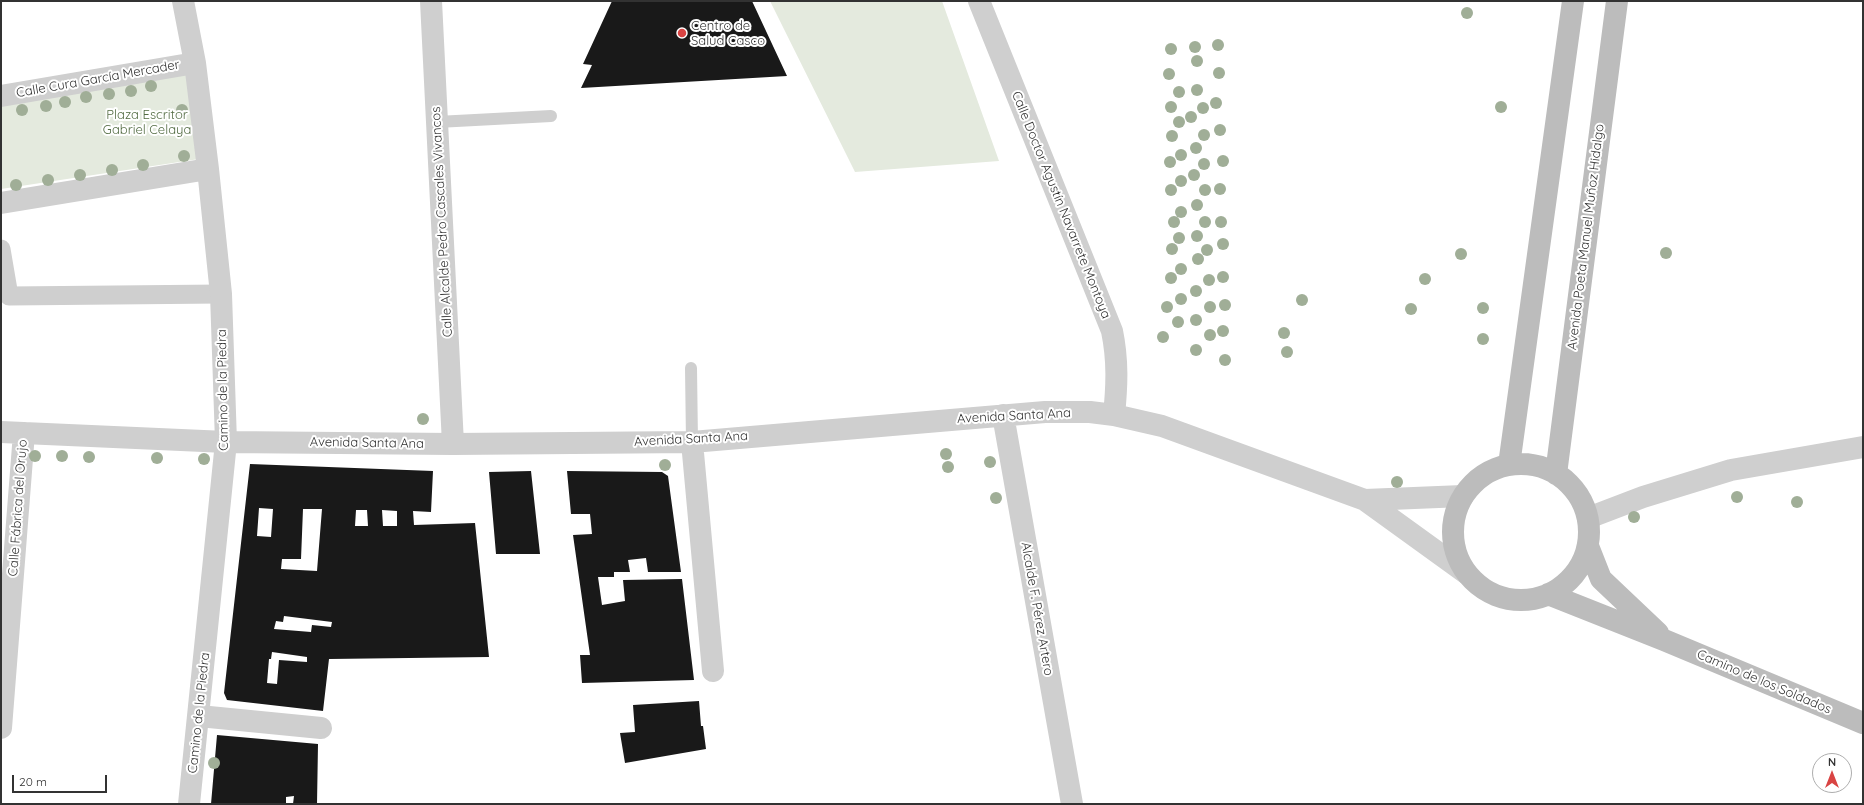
<!DOCTYPE html>
<html>
<head>
<meta charset="utf-8">
<style>
  body { margin:0 }
  #map { position:relative; width:1864px; height:805px; overflow:hidden; background:#fff; font-family:Quicksand,sans-serif }
  canvas { display:block }
  .frame { position:absolute; inset:0; border:2px solid #323232; pointer-events:none }
  .north { position:absolute; left:1812px; top:753px; width:40px; height:40px; box-sizing:border-box; background:#fff; border:1px solid #adadad; border-radius:50%; rotate:0deg; font-size:11px; font-weight:700; line-height:16px; text-align:center; color:#323232 }
  .north::after { content:''; display:block; margin:auto; width:14px; height:18px; background:#d94443; clip-path:polygon(50% 0,100% 100%,50% 72%,0 100%) }
  .scale { position:absolute; left:12px; top:775px; width:95px; height:18px; box-sizing:border-box; border:2px solid #323232; border-top:0; padding-left:5px; font-size:12px; line-height:14px; white-space:nowrap; color:#323232; -webkit-text-stroke:3px #fff; paint-order:stroke }
</style>
</head>
<body>
<div id="map">
<canvas width="1864" height="805"></canvas>
<div class="frame"></div>
<div class="north">N</div>
<div class="scale">20 m</div>
</div>
<script>
const c = document.querySelector('canvas').getContext('2d');
c.lineJoin = 'round';
function fillPath(path, color) {
  c.fillStyle = color;
  c.fill(path, 'evenodd');
}
function stroke(path, color, width, dash) {
  c.strokeStyle = color;
  c.lineWidth = width;
  c.lineCap = dash ? 'butt' : 'round';
  c.setLineDash(dash || []);
  c.stroke(path);
}
function label(font, color, halo, rows, align = 'center') {
  c.font = font + ' Quicksand,sans-serif';
  c.lineWidth = 4;
  c.setLineDash([]);
  c.textBaseline = 'middle';
  c.strokeStyle = halo;
  c.fillStyle = color;
  for (const [text, x, y, turn = 0] of rows) {
    c.save();
    c.translate(x, y);
    c.rotate((+turn || 0) * Math.PI / 180);
    c.textAlign = isNaN(turn) ? turn : align;
    if (halo) c.strokeText(text, 0, 0);
    c.fillText(text, 0, 0);
    c.restore();
  }
}
const green = new Path2D(`
  M770,1H942L999,161L855,172Z
  M190,70L199,159L1,189V104Z`);
const building = new Path2D(`
  M612,1H752L787,76L581,88L592,65L583,64Z
  M250,464L433,471L431,512L413,511L414,525L475,523L489,657L329,659L323,711L227,700L224,693ZM259,508L273,509L271,537L257,536ZM303,509H322L317,571L281,569L282,559H301ZM356,510H367L368,526H355ZM382,510L397,511V526H383ZM284,616L332,622L331,627L312,625L311,632L274,629L276,621L283,622ZM272,652L307,657V662L279,660L277,684L267,683L269,659H271Z
  M531,471L540,554H496L489,472Z
  M567,471L662,472L668,476L681,572H648L646,558L628,560L630,572H614V577H598L602,605L625,601L623,580L682,579L694,680L582,683L580,655H590L573,535L592,534L590,514H571Z
  M699,701L701,726H703L706,749L625,763L620,733L635,732L633,705Z
  M217,735L318,744L317,804H293L294,796L286,797V804H211Z`);
const service = new Path2D(`
  M437,122L551,116
  M691,368L692,442`);
const pedestrian = new Path2D(`
  M1,249L9,296L221,294`);
const minor = new Path2D(`
  M183,1L195,63L208,169L221,294L226,442L189,804
  M431,1L453,444
  M979,1L1112,331C1118,360 1117,386 1114,415
  M1,96L195,63
  M1,203L208,169
  M1003,415L1072,804
  M1,432L226,442L453,444L692,442L1045,412H1090L1114,415L1162,426L1365,500L1466,573
  M692,442L713,671
  M1365,500L1463,496
  M1588,518L1643,497L1731,470L1863,447
  M199,716L321,728
  M1,728L24,433`);
const secondary = new Path2D(`
  M1453 532a68 68 0 1 1 136 0a68 68 0 1 1-136 0Z
  M1509,465L1573,1
  M1556,474L1617,1
  M1588,546L1601,579L1658,633
  M1548,594L1664,640L1863,723`);
const trees = [
  [1467,13],
  [1218,45],
  [1195,47],
  [1171,49],
  [1197,61],
  [1219,73],
  [1169,74],
  [151,86],
  [1197,90],
  [131,91],
  [1179,92],
  [109,94],
  [86,97],
  [65,102],
  [1216,103],
  [46,106],
  [1171,107],
  [1501,107],
  [1203,108],
  [22,110],
  [182,110],
  [1191,117],
  [1179,122],
  [1220,130],
  [1204,135],
  [1172,136],
  [1196,148],
  [1181,155],
  [184,156],
  [1223,161],
  [1170,162],
  [1204,164],
  [143,165],
  [112,170],
  [80,175],
  [1194,175],
  [48,180],
  [1181,181],
  [16,185],
  [1220,189],
  [1171,190],
  [1205,190],
  [1197,205],
  [1181,212],
  [1174,222],
  [1205,222],
  [1221,222],
  [1197,236],
  [1179,238],
  [1223,244],
  [1172,249],
  [1207,250],
  [1666,253],
  [1461,254],
  [1198,259],
  [1181,269],
  [1223,277],
  [1171,278],
  [1425,279],
  [1209,280],
  [1196,291],
  [1181,299],
  [1302,300],
  [1225,305],
  [1167,307],
  [1210,307],
  [1483,308],
  [1411,309],
  [1196,320],
  [1178,322],
  [1223,331],
  [1284,333],
  [1210,335],
  [1163,337],
  [1483,339],
  [1196,350],
  [1287,352],
  [1225,360],
  [423,419],
  [946,454],
  [35,456],
  [62,456],
  [89,457],
  [157,458],
  [204,459],
  [990,462],
  [665,465],
  [948,467],
  [1397,482],
  [1737,497],
  [996,498],
  [1797,502],
  [1634,517],
  [214,763]
];
const markers = [
  [682,33,5,"#d94443"]
];
const poiNames = [
  ["Centro de",691,26],
  ["Salud Casco",691,41]
];
const streetNames = [
  ["Calle Cura García Mercader",98,79,-10],
  ["Calle Doctor Agustín Navarrete Montoya",1061,205,68],
  ["Calle Alcalde Pedro Cascales Vivancos",442,222,-93],
  ["Avenida Poeta Manuel Muñoz Hidalgo",1586,237,-83],
  ["Camino de la Piedra",223,390,-91],
  ["Avenida Santa Ana",1014,416,-3],
  ["Avenida Santa Ana",691,439,-3],
  ["Avenida Santa Ana",367,443,1],
  ["Calle Fábrica del Orujo",18,508,-86],
  ["Alcalde F. Pérez Artero",1037,609,80],
  ["Camino de los Soldados",1764,682,23],
  ["Camino de la Piedra",199,713,-84]
];
const parkNames = [
  ["Plaza Escritor",147,115],
  ["Gabriel Celaya",147,130]
];
fillPath(green, '#e4eade');
fillPath(building, '#191919');
stroke(service, '#cfcfcf', 12);
stroke(pedestrian, '#cfcfcf', 19);
stroke(minor, '#cfcfcf', 22);
stroke(secondary, '#bcbcbc', 22);
c.fillStyle = '#a0ae97';
for (const [x, y] of trees) {
  c.beginPath();
  c.arc(x, y, 6, 0, 2 * Math.PI);
  c.fill();
}
for (const [x, y, r, color] of markers) {
  const dot = new Path2D();
  dot.arc(x, y, r, 0, 2 * Math.PI);
  c.fillStyle = color;
  c.fill(dot);
  stroke(dot, '#fff', 1.5);
}
label('13px', '#323232', '#fff', poiNames, 'left');
label('13px', '#323232', '#fff', streetNames);
label('13px', '#526b42', '#fff', parkNames);
</script>
</body>
</html>
